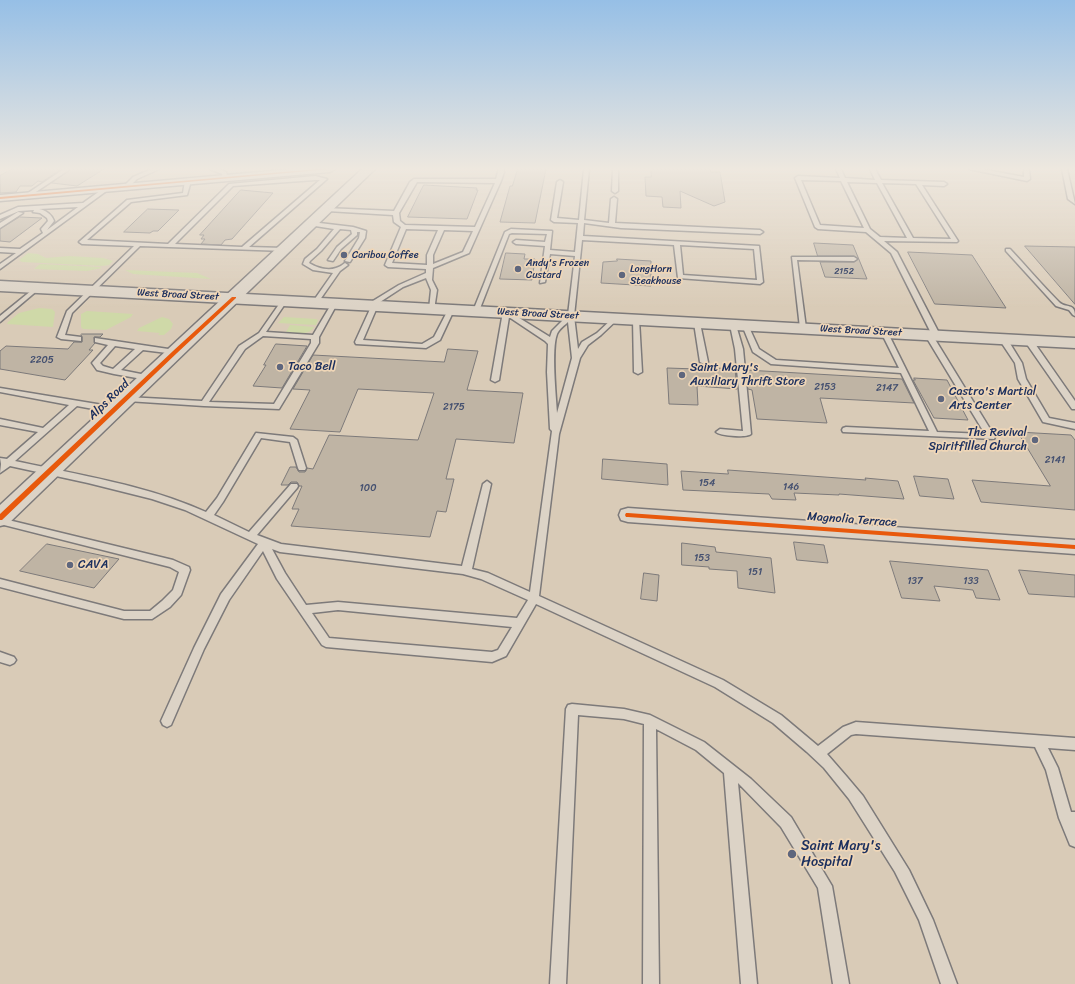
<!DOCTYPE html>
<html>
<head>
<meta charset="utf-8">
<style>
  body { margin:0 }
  canvas { display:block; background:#d9cbb7 }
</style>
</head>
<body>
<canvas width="1075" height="984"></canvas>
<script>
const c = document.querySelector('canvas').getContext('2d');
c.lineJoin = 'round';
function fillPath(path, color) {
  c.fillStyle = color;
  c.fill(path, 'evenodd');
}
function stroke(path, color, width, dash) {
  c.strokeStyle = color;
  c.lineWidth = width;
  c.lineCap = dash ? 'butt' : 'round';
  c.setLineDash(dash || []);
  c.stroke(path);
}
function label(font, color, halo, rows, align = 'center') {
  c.font = font + ' Sriracha,sans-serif';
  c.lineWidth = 3.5;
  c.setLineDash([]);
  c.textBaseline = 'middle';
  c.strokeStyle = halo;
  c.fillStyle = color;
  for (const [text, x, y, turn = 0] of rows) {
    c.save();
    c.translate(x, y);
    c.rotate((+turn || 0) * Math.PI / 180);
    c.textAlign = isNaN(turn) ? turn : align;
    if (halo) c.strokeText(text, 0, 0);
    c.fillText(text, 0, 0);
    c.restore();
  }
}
const green = new Path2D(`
  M28,253L38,254L46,258L69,256L103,258L113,261L109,265L102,266L22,262L19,260Z
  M40,264L100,267L102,268L87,271L34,269Z
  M125,270L197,273L211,279L133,274Z
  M39,308L52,309L55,312L53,327L7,324L8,322L19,313Z
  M87,311L133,314L131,317L106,330L83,329L81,327V314Z
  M162,317L169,319L173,324L171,329L164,335H158L160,333L137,331L139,328Z
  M284,317L316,319L318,320L316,325L278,323Z
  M290,325L314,327C309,336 296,333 286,332Z`);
const building = new Path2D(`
  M12,169H61L42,182L38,181L32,186H20L16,192L0,193V176Z
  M71,169H104L77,186L52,183Z
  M518,169H546L535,223L500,222L510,186H512Z
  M651,169H710L711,172H720L725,202L714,206L680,191L681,208L663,207L662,197L646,196L645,177H651Z
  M424,185L477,188L476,190H478L467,219L408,217Z
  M241,190L273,193L232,239L225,240L221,245L201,244L205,239H201L204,235H200Z
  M148,209L179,210L158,231H153L150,233L124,232Z
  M20,217L42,218L10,242L0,241V229Z
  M814,243L853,245L867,279L825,277L820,262H854L858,259L854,256H818Z
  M1025,246L1075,247V304Z
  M908,252L972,255L1006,308L935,304Z
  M506,253L525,254L524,259H535L532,280L500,279Z
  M617,259L651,261V286L601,283L603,262L617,261Z
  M82,334H103L100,337H94L95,343L89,350H93L65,380L0,369V351L6,346L68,349L74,342H82V337L81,335Z
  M276,344L307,346L282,388L253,386L266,365H264Z
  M448,349L478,351L467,390L523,393L514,443L456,439L446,479H454L446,512L437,511L430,537L291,526L299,509H292L302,486H299L297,482H291L288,485H281L290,467H296L299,472H305L307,468L313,469L329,435L418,440L434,393L358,389L340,432L290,429L310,390L293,389L313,355L444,362Z
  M697,367L735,369L737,389L697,386L698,405L669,404L667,368L697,369Z
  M746,370L902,379L914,403L820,398L827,423L757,419L752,390L748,389Z
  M914,378L947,380L968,420L934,418L913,380H915Z
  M1018,432L1071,435L1075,440V510L981,502L972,480L1050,486Z
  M603,459L667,464L668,485L602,479Z
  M728,470L866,480L865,478L898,481L904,499L839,494V495L794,493L796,500L772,499L769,494L683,490L681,471L728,474Z
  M914,476L948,479L954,499L920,496Z
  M794,542L824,545L828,563L797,560Z
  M682,543L715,547L716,552L771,558L775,593L738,588L737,571L709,569V567L682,565Z
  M47,544L119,559L94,588L20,571Z
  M890,561L988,570L1000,600L976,598L973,590L934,586L940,601L902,598Z
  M1019,570L1075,575V597L1029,594Z
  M644,573L659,575L657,601L641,599Z`);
const lane = new Path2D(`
  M64,169H70L30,196L25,195Z
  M152,169H159L137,179L128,188L123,187L133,177Z
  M210,169H218L226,172L228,178L223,179L222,174Z
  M498,169H503L504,172L501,181L469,253L433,268L432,280L437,290L434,310H430L429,309L431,290L426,278L403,287L377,304L378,305L363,340L422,344L434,337L448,310L451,308L453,309L454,310L440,340L426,348L356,344L355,342L371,307L368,306V304L399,285L426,273V269L388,267L385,265L401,227L394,222L393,215L327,211L324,209L325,208L394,211L410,182L414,179H496L498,172ZM417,182L495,183L475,227L405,225L400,221L399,213ZM406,229L438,230L427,255V265L392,263ZM444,230L473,231L463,252L433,264V255Z
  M584,169H589L584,220L609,223L611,199L614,197L617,199L615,223L760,230L763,232L760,234L621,228L584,223L583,236L759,246L763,282L760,284L678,278L674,245L582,240L574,316L578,349L582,342L597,333L614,317H618L619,318L601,335L588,345L580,358L559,434L539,596L723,680L781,715L818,746L843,727L856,722L1075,738V750L1048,748L1058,768L1071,812H1075V847L1070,845L1059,818L1046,770L1035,747L856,734L851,735L827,754L847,777L863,796L909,870L933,920L957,984H941L919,920L895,872L849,799L824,768L807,752L773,723L715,687L536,604L506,656L492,662L326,647L322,645L277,579L263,551L229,600L204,649L171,725L167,727L163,725L161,721L194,648L221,594L258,544L185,510L152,499L88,483L10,466L0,473L1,464L0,458L7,459L38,432L0,425V419L43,428L69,405L0,392V388L115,407L119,410L115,413L77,406L15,461C79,475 146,485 206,512L217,498L256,433L293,437L297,440L306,468L305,470H299L298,468L290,442L261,438L223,502L214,515L249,532L291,484H297L298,486L297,488L257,535L281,544L462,566L483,484L487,481L491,484L472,569L488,573L530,592L552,431L550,429L547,372L548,344L545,341L509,317L499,380L495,382L491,380L503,312L506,310L508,311L550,337L552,331L568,315L575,256L550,254L545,282L540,283L545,246L516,244L513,242L516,240L545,242L547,234L512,233L509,234L479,311L476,313L473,311L505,232L511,229L552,231L550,250L575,252L578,223L554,222L551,220L557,182L560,180L563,182L557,218L579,220ZM680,245L754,249L757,280L683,275ZM568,322L572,358L557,413C556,395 551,349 557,334C559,329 565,325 568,322ZM272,549L280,552L463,574L481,579L528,600L517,618L338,602L306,605L285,573ZM338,610L512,627L498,650L492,652L329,638L312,613Z
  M613,169H618V191L615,193L612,191Z
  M836,169H841L845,178L875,180L870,169H875L881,180L944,182L947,184L944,186L922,185L958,241L957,242L884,241L897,252L940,335L936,337L933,336L995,437L994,439L843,432L842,430L843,428L846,427L929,431L901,373L771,364L753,352L742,325L743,324L745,323L748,325L759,349L776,360L899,368L881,332L885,330L887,331L937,432L985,434L925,335L929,333L932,335L891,253L866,232L818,229L815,227L795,178L798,176L840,178ZM801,180L841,181L864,228L820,225ZM847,182L877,183L907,238L880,237L870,229ZM882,183L916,184L951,239L913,238Z
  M969,169H981L1024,177V169H1029L1030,179L1027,181Z
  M1062,169H1067L1075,204L1068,199Z
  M315,176L327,179L249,247L284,248L286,249V251L140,246L72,313L65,335L81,337V341L61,339L57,337L67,311L134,246L82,244L79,242L127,200L183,193L185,181L188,179L191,181L187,195L131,202L87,240L168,244L229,184ZM315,180H320L242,247L175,244L233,186Z
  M104,188L109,189L0,269V264L16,253L0,252V248L20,249L43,233L41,229L48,221L47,218L40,213L33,212L34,210L19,211L0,219V215L18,207L83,203ZM78,207L47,230L54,221C52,215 46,210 39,209Z
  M18,212L23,213L0,228V223Z
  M311,222L353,227L366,231L365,238L350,262L345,261L359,238L360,232H357V235L341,249L333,261L328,260L337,247L352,234L351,230L340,229L321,251L310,261L309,263C317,268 328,271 336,268C340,267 342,265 345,263L348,265L340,271L317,304L315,305L312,303L333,273L313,270L303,264L305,259L317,249L334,229L309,225L308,224Z
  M1006,249H1010C1026,266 1042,285 1059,302C1066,309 1075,302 1075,316L1073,315L1069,310L1056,306L1006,251Z
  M792,257H854L857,259L854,261L797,260L806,328L803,330L800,328Z
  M37,286L40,288L39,289L0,322V316Z
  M284,299L287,301L266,332L313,335L332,303H336L337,304L319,337V343L279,409L204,406L127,401L123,399L127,397L202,401L239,346L259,333L282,300ZM263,336L311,339V343L274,404L209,402L245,349Z
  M636,317L639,319L642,372L638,374L634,372L633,319Z
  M697,321L700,323L708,362L704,364L700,362L694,323Z
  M733,323L736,325L743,349L751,434C747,438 720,436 716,432L720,429L743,431L735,349L730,325Z
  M1000,337H1006L1022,363L1026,379L1049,418L1075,423V429L1043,422L1018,379L1015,363L999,339Z
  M95,338L175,350L179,352L175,354L143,350L121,370L151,376L152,378L148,380L114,374L97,370L92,363L108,345L95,342ZM115,346L135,349L113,369L103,366L100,363Z
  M1025,338H1031L1075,401V409H1072L1024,340Z
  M0,518L173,560L189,567L190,570L181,595L170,607L152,619H124L0,587V579L124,611H150L162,601L173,590L179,572L170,567L0,524Z
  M0,652L14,657L16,660L14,663L10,665L0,662Z
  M572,704L624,709L650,715L704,742L751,779L791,817L832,886L849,984H833L818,888L781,827L738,783L757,984H741L724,773L696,750L656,729L659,984H643L644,724L624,719L578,715L566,984H550L566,709L568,705Z`);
const street = new Path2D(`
  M293,169H335L330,172L0,201V195Z
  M628,508L1075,540V554L628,522L621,520L619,515L621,510Z`);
const secondary = new Path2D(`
  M362,169H375L8,524L0,526V505Z`);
const primary = new Path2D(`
  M0,281L1075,338V348L0,291Z`);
const cycleway = new Path2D(`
  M316,169H331L0,199V197Z
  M232,297H236V298L177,353L2,520H0V514L173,351Z
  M626,513H628L1075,545V549L628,517H626L625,515Z`);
const markers = [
  [344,255,4,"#5e667d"],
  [518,269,4,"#5e667d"],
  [622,275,4,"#5e667d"],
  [280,367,4,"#5e667d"],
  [682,375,4,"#5e667d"],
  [941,399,4,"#5e667d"],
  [1035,440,4,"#5e667d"],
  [70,565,4,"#5e667d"],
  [792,854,5,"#5e667d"]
];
const farNumbernames = [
  ["2152",844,272]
];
const farPoinames = [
  ["Caribou Coffee",352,255],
  ["Andy's Frozen",526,263],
  ["Custard",526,275],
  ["LongHorn",630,269],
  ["Steakhouse",630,281]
];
const farStreetnames = [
  ["West Broad Street",178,295,3],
  ["West Broad Street",538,314,3],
  ["West Broad Street",861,331,3]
];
const numberNames = [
  ["2205",42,360],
  ["2153",825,387],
  ["2147",887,388],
  ["2175",454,407],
  ["2141",1055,460],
  ["154",707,483],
  ["146",791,487],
  ["100",368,488],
  ["153",702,558],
  ["151",755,572],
  ["137",915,581],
  ["133",971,581]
];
const poiNames = [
  ["Taco Bell",288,367],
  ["Saint Mary's",690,368],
  ["Auxiliary Thrift Store",690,382],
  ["Castro's Martial",949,392],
  ["Arts Center",949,406],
  ["The Revival",1027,433,"right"],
  ["Spiritfilled Church",1027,447,"right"],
  ["CAVA",78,565]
];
const streetNames = [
  ["Alps Road",109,400,-44],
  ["Magnolia Terrace",852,520,4]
];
const nearPoinames = [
  ["Saint Mary's",801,846],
  ["Hospital",801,862]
];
fillPath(green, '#cfd9a8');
fillPath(building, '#bfb4a4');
stroke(building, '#7d7a7a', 1);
stroke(lane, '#7d7a7a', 3);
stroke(street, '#7d7a7a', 3);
stroke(secondary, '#7d7a7a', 3);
stroke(primary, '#7d7a7a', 3);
fillPath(lane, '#dcd3c6');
fillPath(street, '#dcd3c6');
fillPath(secondary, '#dcd3c6');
fillPath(primary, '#dcd3c6');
fillPath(cycleway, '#e8590c');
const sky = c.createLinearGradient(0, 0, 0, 307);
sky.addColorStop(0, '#96bfe6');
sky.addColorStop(0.55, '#eee8df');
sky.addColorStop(1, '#eee8df00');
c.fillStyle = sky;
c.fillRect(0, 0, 1075, 307);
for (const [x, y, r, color] of markers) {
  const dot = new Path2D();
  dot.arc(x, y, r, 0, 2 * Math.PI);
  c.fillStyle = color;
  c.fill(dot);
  stroke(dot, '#efd6b7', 1.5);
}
label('9px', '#445070', null, farNumbernames);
label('10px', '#1b2f5e', '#efd6b7', farPoinames, 'left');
label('10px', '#1b2f5e', '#efd6b7', farStreetnames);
label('10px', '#445070', null, numberNames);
label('12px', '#1b2f5e', '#efd6b7', poiNames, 'left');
label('12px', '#1b2f5e', '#efd6b7', streetNames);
label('14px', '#1b2f5e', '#efd6b7', nearPoinames, 'left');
</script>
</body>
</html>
